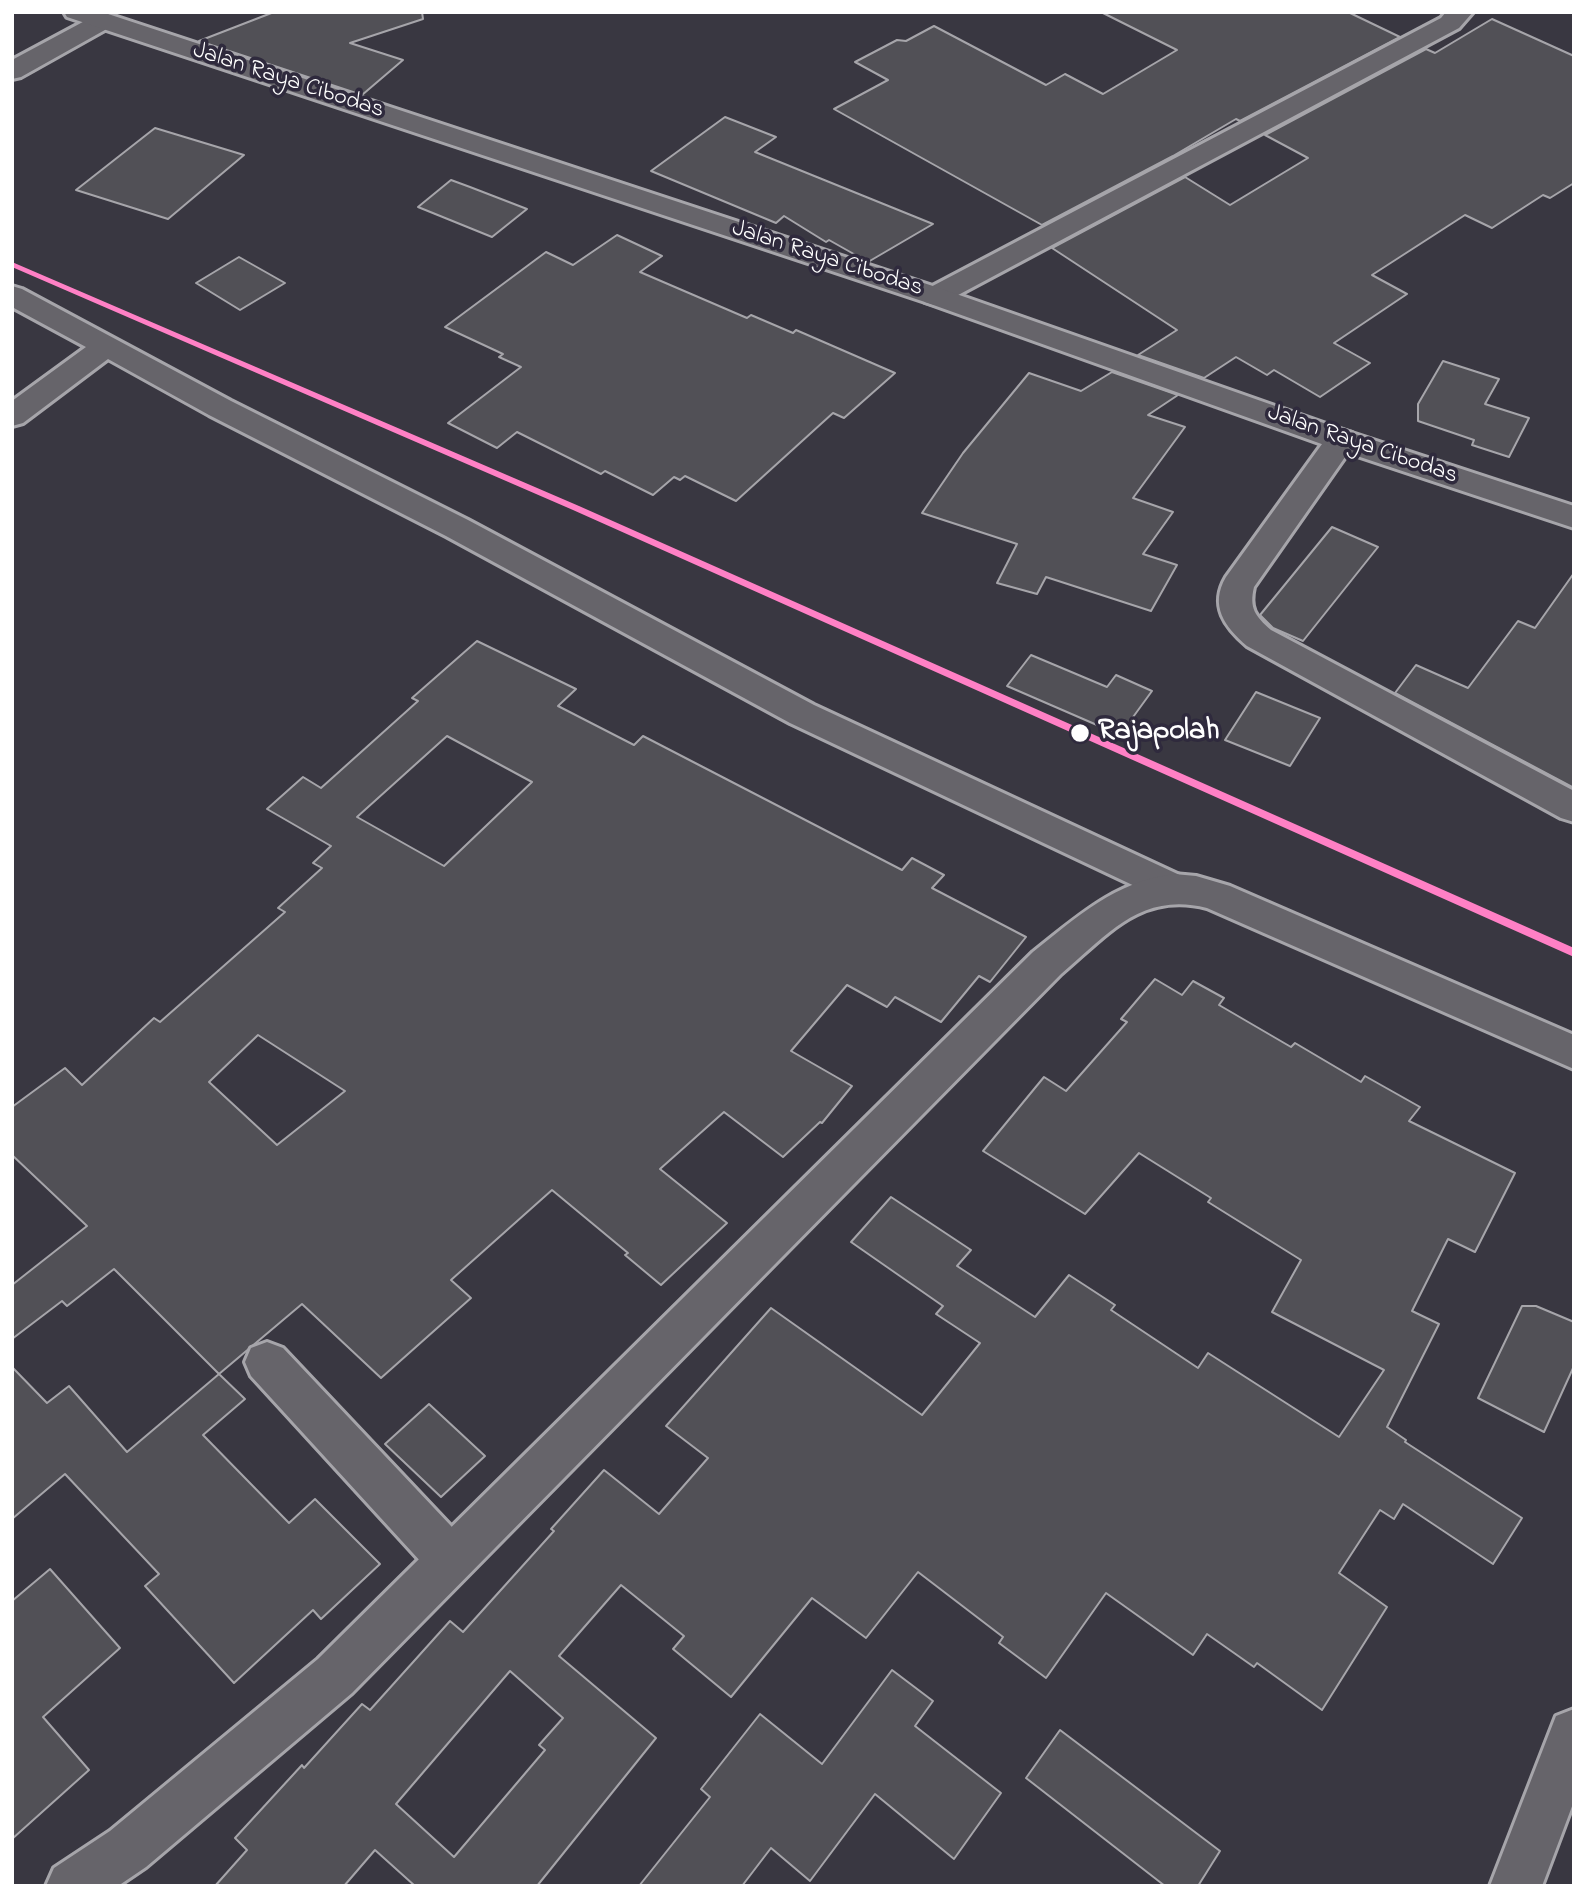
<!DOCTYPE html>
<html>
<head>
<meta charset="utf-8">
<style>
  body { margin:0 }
  #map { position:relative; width:1586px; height:1898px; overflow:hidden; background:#393741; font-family:"Indie Flower",sans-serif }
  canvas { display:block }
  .frame { position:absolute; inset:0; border:14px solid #fff; pointer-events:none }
</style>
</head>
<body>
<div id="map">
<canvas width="1586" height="1898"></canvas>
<div class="frame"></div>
</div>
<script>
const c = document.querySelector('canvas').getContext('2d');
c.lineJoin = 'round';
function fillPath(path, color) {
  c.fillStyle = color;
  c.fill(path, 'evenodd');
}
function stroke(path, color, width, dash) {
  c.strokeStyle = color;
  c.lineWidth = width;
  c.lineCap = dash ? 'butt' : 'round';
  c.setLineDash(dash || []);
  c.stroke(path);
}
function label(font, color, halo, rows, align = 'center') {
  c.font = font + ' "Indie Flower",sans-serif';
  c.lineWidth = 7;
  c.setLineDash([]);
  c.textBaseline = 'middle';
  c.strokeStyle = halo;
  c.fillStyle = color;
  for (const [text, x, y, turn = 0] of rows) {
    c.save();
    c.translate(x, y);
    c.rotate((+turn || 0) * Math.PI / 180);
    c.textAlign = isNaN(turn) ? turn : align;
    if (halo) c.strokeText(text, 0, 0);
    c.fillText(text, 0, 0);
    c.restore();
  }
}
const building = new Path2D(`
  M274,12H422L423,19L350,43L403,60L362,95L199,41Z
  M1101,12H1348L1400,37L1240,121L1236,119L1173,156L1042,225L834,109L888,80L855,62L897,40L906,41L934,26L1046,85L1065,74L1103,94L1177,50Z
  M1492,19L1574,56V183L1550,198L1543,195L1492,228L1465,215L1372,275L1407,294L1334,343L1370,363L1320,397L1274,370L1267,375L1236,357L1204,378L1138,355L1177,330L1052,248L1185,177L1230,205L1308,158L1265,135L1426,49L1435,53Z
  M725,117L776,137L755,152L933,224L868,262L829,240L826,242L784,216L776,223L651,171Z
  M155,128L244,155L168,219L76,190Z
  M451,180L470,187L527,209L492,237L418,207Z
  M617,235L662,256L640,272L747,318L751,315L793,333L796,330L895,373L844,418L833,413L736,501L685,476L680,480L674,477L653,495L605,471L601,474L517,432L497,448L448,423L521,367L499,357L503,354L445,327L546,252L573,265Z
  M239,257L285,283L240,310L196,283Z
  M1443,361L1499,379L1485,404L1529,418L1509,457L1472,445L1474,440L1418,421V404Z
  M1112,372L1178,395L1148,415L1185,427L1133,498L1173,512L1143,554L1177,565L1151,611L1046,577L1037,594L997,583L1017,544L922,513L963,453L1029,373L1081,391Z
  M1332,527L1378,547L1303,641L1273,628L1260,615Z
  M1574,573V788L1395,693L1416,665L1468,688L1518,621L1535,628Z
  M477,641L576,689L558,706L634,745L643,736L902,870L912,858L944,875L932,888L1026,937L990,982L979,976L941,1022L895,997L887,1007L847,985L791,1051L852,1086L822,1123L820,1122L783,1157L724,1112L660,1169L727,1223L661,1285L625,1255L628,1253L552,1190L451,1280L471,1298L381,1378L302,1304L219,1374L114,1269L67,1306L62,1301L12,1339V1285L87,1226L12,1155V1107L65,1068L82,1085L154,1018L160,1022L285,912L278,908L322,868L313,863L331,846L267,809L303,777L321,788L418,701L412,698ZM447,736L532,782L444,866L357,817ZM258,1035L345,1091L277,1145L209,1082Z
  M1031,655L1107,687L1116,675L1152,691L1120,735L1007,686Z
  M1256,692L1320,718L1290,766L1225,740Z
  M1155,979L1182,995L1193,981L1224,998L1219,1005L1291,1047L1295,1043L1361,1082L1365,1076L1420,1107L1409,1121L1515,1173L1475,1252L1448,1239L1412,1311L1439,1324L1387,1427L1406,1440L1405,1442L1522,1518L1493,1564L1403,1504L1394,1519L1380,1510L1339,1573L1387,1607L1322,1710L1257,1663L1254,1667L1207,1634L1193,1655L1106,1593L1046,1678L999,1643L1003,1637L918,1572L866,1638L812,1598L731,1697L673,1649L684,1636L621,1585L559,1656L656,1738L537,1886H415L375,1850L344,1886H215L247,1850L235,1838L302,1765L304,1768L362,1704L370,1710L450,1621L463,1632L554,1531L551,1529L604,1470L659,1514L708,1458L666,1426L771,1308L922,1415L980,1343L936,1314L943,1306L851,1242L891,1197L971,1250L957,1266L1035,1317L1069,1275L1115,1305L1111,1310L1198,1368L1208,1353L1339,1437L1384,1370L1272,1312L1301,1260L1208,1202L1211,1198L1139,1153L1085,1214L983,1151L1044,1077L1066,1091L1127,1022L1121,1019ZM510,1671L563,1718L539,1745L545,1750L454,1857L396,1804Z
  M1522,1306H1536L1574,1322V1366L1544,1432L1478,1398Z
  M12,1367L47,1403L69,1386L127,1452L219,1374L245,1399L203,1435L289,1523L315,1499L380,1564L321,1619L313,1610L234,1683L145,1586L159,1574L65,1474L12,1519Z
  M429,1404L485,1456L441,1497L385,1444Z
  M50,1569L120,1648L43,1717L89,1770L12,1839V1601Z
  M892,1670L933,1701L915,1726L1001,1793L954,1859L875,1794L810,1881L771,1848L742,1886H639L710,1797L701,1789L760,1714L822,1764Z
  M1060,1730L1220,1851L1198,1886H1165L1026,1778Z`);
const minor = new Path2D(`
  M103,13L112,16L116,21L112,26L21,77L12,79V60L94,16Z
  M12,286L22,289L231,401L468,520L814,705L1186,878L1192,888L1186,898L1173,902L1160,898L790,723L446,536L209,415L108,359L23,423L12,426V401L86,347L12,307Z
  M267,1342L283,1348L467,1543L474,1559L467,1575L450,1582L433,1575L251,1376L245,1362L251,1348Z
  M1574,1709V1801L1542,1886H1490L1556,1716Z`);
const major = new Path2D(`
  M1446,12H1473L1459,28L945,302L935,305L925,302L920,296L925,290L1441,18Z
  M1341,430L1352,433L1357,440L1254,587C1249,608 1255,616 1271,630L1574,791V822L1561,818L1247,646C1225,627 1209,606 1226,577L1330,433Z
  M1174,874L1196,876L1230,886L1574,1035V1069L1207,908C1141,891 1107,935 1061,974L352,1693L146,1867L118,1886H46L54,1868L110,1831L318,1659L1033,952C1077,917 1116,881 1174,874Z`);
const highway = new Path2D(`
  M64,12H102L945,290L1352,433L1574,506V528L1330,447L925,302L67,17Z`);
const rail1 = new Path2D(`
  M12,262L579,506L1574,948V957L573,510L12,267Z`);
const markers = [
  [1080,733,10,"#fff"]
];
const farStreetnames = [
  ["Jalan Raya Cibodas",288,82,18],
  ["Jalan Raya Cibodas",827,260,18],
  ["Jalan Raya Cibodas",1362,446,19]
];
const stopNames = [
  ["Rajapolah",1098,733]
];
fillPath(building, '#515056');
stroke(building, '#a6a5aa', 2);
stroke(minor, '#a6a5aa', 6);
stroke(major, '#a6a5aa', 6);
stroke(highway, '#a6a5aa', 6);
fillPath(minor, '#66646a');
fillPath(major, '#66646a');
fillPath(highway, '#66646a');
fillPath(rail1, '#ff80c5');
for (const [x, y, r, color] of markers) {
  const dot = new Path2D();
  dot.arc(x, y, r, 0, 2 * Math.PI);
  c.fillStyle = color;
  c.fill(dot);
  stroke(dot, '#2f2a3d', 2.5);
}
label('24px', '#fff', '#2f2a3d', farStreetnames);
label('bold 30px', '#fff', '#2f2a3d', stopNames, 'left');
</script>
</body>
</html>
